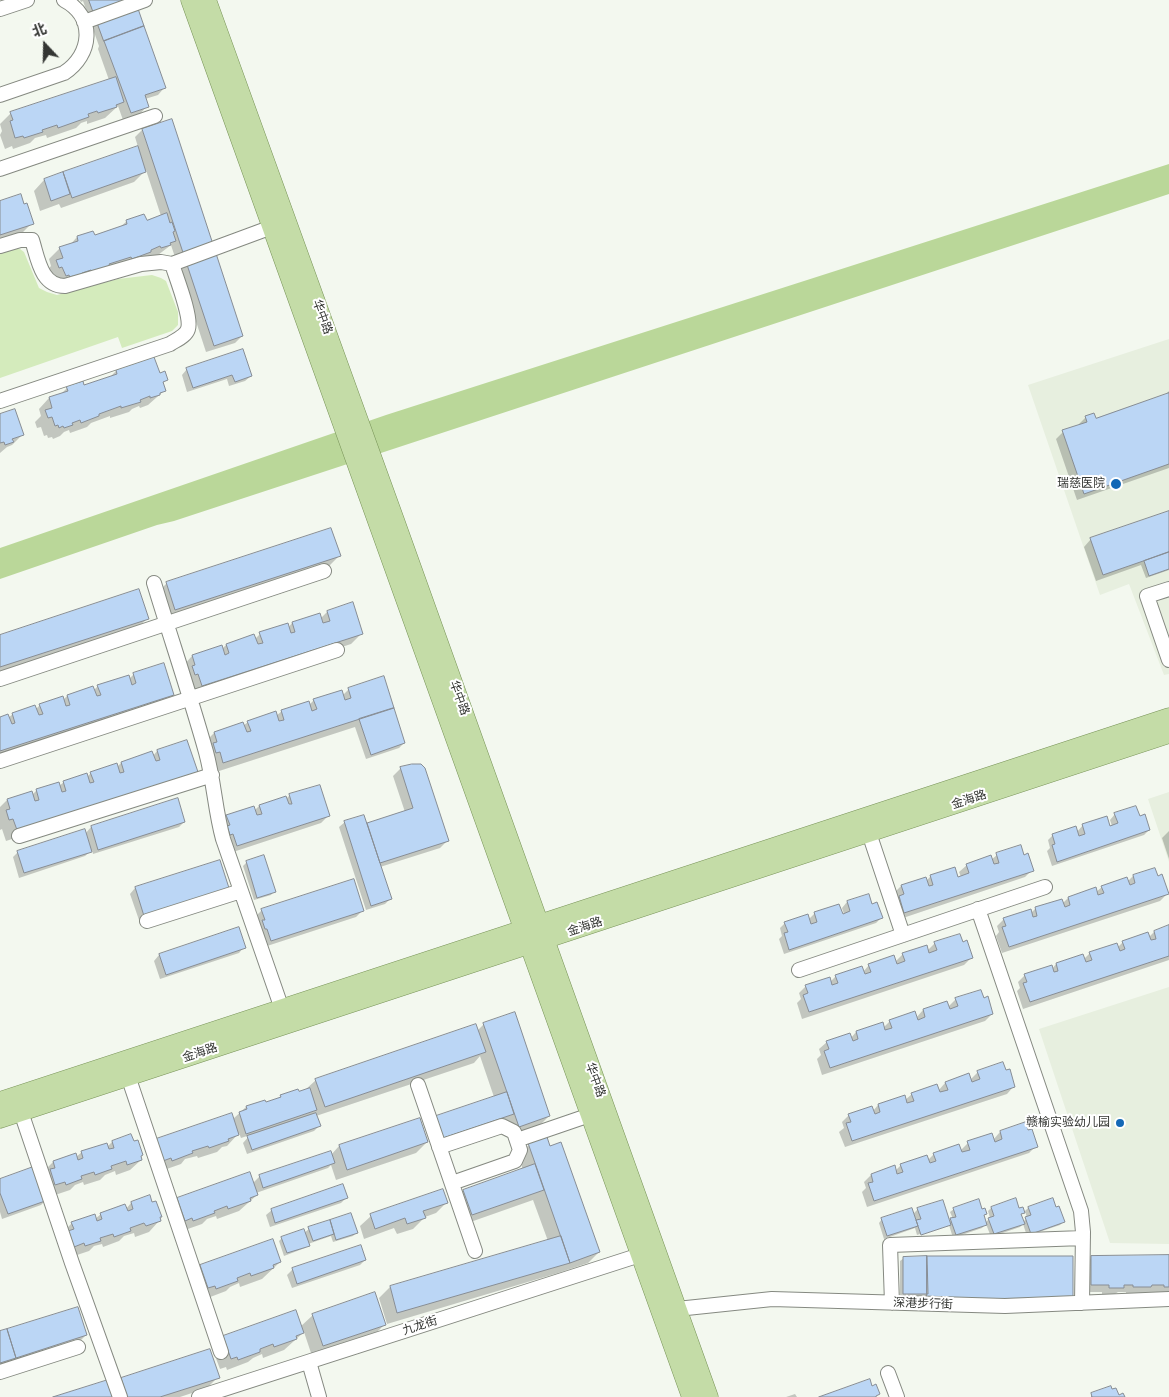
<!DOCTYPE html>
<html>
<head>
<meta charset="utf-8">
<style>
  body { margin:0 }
  #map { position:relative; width:1169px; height:1397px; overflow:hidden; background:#f3f8ef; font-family:Bitter,"Noto Sans SC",serif }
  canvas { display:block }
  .north { position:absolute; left:20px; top:20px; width:50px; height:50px; -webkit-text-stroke:4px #fff; paint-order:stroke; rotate:339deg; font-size:14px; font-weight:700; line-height:20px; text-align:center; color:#343633 }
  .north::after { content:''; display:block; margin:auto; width:18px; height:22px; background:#343633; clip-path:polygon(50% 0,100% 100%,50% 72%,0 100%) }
</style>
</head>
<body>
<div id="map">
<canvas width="1169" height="1397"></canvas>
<div class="north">北</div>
</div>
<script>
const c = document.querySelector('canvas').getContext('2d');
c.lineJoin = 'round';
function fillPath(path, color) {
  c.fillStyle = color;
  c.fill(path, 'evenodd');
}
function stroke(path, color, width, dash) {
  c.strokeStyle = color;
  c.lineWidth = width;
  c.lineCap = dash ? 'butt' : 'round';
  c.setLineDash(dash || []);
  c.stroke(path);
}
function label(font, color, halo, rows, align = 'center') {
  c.font = font + ' Bitter,"Noto Sans SC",serif';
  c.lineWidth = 4;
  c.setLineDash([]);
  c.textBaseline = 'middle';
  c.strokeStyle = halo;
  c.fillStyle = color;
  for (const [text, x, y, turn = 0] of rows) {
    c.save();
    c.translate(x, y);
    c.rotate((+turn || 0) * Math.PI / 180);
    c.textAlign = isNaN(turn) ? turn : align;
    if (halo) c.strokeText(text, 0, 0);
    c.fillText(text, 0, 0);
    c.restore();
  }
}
const built = new Path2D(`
  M1169,339V674L1164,675L1129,584L1100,595L1028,385Z
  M1169,792V862L1148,799Z
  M1169,987V1244L1110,1243L1039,1029Z`);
const green = new Path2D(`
  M9,249H20L24,252L39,288L47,292L57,295L118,279L152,275L161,278L166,281L178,312V325L172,331L122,348L118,337L0,378V252Z`);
const water = new Path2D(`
  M1169,164V194L174,521L157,525L0,579V548L386,415Z`);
const shadow = new Path2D(`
  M80,0H133L165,87L158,95L145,99L147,106L140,114L123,120L118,106L105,118L87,124V121L81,123L76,128L47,138L46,135L35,138L30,143L13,149L12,146L5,149L0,135L2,131L0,124L11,113L109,80L98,49L99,46L83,1L81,2Z
  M142,130L242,336L235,343L206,352L171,245L158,255L71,286L46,272L51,266L49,259L60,248L70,245L77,237L92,232L94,236L120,227L127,221L146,222L161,216L146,170L134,182L61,208L59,204L40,211L34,191L44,180L138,147L135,137Z
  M0,203L32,223L21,234L0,242Z
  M187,369L251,376L245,381L229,386L227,379L187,392L182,375Z
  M116,371L159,374L167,379L162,384L165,390L148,405L140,408L139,406L132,409L129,412L110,418V416L91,423L87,427L70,433L69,430L64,432L60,436L53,439L52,437L48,438L47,435L44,436L41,427L37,428L35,422L41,416L39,409L49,398L60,395L67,388L83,387L110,377Z
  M1169,391V468L1077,500L1056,439L1063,432L1079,426V424L1086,417L1095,420L1168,395L1167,393Z
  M0,415L23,434L12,445L7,447L0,453Z
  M1169,512V570L1146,578L1141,565L1096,581L1084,547L1091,539Z
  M339,556L328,567L165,620L156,594L167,583Z
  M327,612L362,633L351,644L191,696L182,667L192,656L222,649L226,645L255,639L260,634L288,628L292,623L321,618Z
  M147,619L136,629L0,674V636Z
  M134,674L173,694L162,705L0,758V718H8L13,714L36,709L40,705L63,700L67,696L94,690L98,686L129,679Z
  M349,689L404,743L399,748L366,759L355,727L213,773L203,744L214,733L243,724V726L248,722L276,716L282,711L309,705L314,700L342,696Z
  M157,751L196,771L185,782L6,841L2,829L0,830V807L7,800L31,792L32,795L36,791L58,784L59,786L64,782L87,777L91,773L117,767L121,763L153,756Z
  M412,765L447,841L440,848L380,867L390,899L385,904L366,910L339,827L345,822L366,825L405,812L393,776L400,769Z
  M290,795L328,816L321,823L230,853L220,823L227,816L255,810L259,806L286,799Z
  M177,800L184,822L179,827L93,854L92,850L85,856L19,878L13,857L18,852L85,834L91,827Z
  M1115,814L1139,817L1149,830L1144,835L1052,866L1047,851L1050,848L1048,840L1053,835L1077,832L1083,825L1110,827L1112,826L1110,820Z
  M1169,831V859L1162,838Z
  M997,855L1023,856L1032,870L1025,877L897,920L894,893L901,886L926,881L931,876L957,878L961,877L959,872L967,865L991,860Z
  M263,857L274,891L271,895L254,900L243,866L246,863Z
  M1133,876L1167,894L1160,901L1002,953L996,936L999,932L997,926L1004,919L1031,913L1035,909L1062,904L1068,898L1096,892L1102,887L1127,882Z
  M135,888L222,893L139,920L130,894Z
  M868,896L871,905L881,918L876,923L784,954L779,939L782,936L780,928L785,923L809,919L815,913L842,915L844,914L842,908L847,902Z
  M262,910H363L356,917L264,947L255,917Z
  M1169,927V960L1023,1009L1017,991L1020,988L1018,982L1025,975L1052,969L1056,964L1084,959L1090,953L1117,948L1123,942L1148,938L1154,932Z
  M935,943H962L971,958L964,965L802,1019L797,1003L801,999L799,993L806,986L830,982L836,976L863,972L869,965L895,962L903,954L927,951Z
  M244,947L239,953L160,979L154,961L159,955Z
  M956,999L992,1014L985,1021L822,1075L817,1059L821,1055L819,1049L827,1042L851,1038L856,1032L883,1028L890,1021L916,1018L923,1010L948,1007Z
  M484,1024L549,1116L538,1127L508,1137L503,1124L432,1148L425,1128L436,1117L494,1097L480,1056L474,1063L316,1116L319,1126L314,1131L247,1154L243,1143L250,1135L241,1138L239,1133L227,1146L222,1147L217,1152L198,1158L197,1156L185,1159L181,1164L161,1171L160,1168L152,1171L146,1151L157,1140L233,1119L246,1107L265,1104L276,1100L281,1096L305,1090L316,1080L477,1031Z
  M978,1072L1014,1086L1007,1094L845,1147L839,1132L844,1128L842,1122L849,1115L873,1111L878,1105L905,1100L912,1094L938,1091L945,1083L970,1080Z
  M1000,1132L1036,1146L1029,1153L867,1207L862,1192L866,1188L864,1182L871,1175L895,1171L901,1165L928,1160L934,1154L960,1151L968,1143L993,1140Z
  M112,1142L140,1157L141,1160L130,1170L116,1175L115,1171L105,1175L100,1180L84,1185L83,1182L75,1185L70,1190L55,1195L46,1200L41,1205L2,1219L0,1212V1180L42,1173L53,1162L76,1154V1157L82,1152L107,1147Z
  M427,1142L416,1153L336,1180L331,1165L328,1168L256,1193L257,1195L239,1211L217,1219L216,1216L207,1219L202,1224L182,1231L167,1210L178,1199L253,1183L260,1176L331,1155L339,1146Z
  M529,1145L550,1147L599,1252L588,1263L558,1273L387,1324L379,1298L390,1287L548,1241L533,1200L462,1225L453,1202L464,1191L523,1170L518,1155Z
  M149,1197L159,1221L149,1232L135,1237L134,1233L124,1236L119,1241L103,1247L102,1244L94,1246L89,1251L74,1256L61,1234L72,1223L95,1219L101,1214L126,1209L131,1203Z
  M346,1198L341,1203L270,1227L266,1215L272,1210Z
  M447,1202L436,1213L425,1217L413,1229L397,1234L394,1228L364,1239L360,1226L371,1216Z
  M942,1202L949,1222L953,1219L950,1212L954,1209L983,1216L985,1223L990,1218L988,1211L991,1208L1018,1210L1023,1212L1020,1215L1023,1222L1027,1218L1025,1211L1028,1208L1063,1222L1060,1225L1027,1236L1023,1224L1020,1227L991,1237L986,1224L982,1228L953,1238L949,1225L947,1227V1225L917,1235L915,1228L884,1239L879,1223L882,1219L913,1214L918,1209Z
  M350,1214L357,1232L353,1236L333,1242L331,1236L308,1244V1245L305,1248L284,1256L279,1241L282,1238L304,1233L309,1229Z
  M1092,1257H1169V1294H1158V1292H1146L1143,1294H1126V1292H1118L1115,1294H1102V1292H1085V1264Z
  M904,1258L1065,1305L900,1297V1261Z
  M365,1260L360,1265L292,1288L287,1275L292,1270Z
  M280,1262L262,1279L240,1287L239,1283L230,1287L226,1291L205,1299L190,1277L201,1266Z
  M295,1312L300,1327L313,1315L384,1325L373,1336L312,1356L304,1332L284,1350L263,1358L262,1354L253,1358L248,1362L227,1370L226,1367L220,1369L212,1348L223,1337Z
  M0,1332L86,1335L75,1346L0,1369Z
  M218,1377L207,1388L180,1397H57L110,1390L122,1379Z
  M795,1394L797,1397H786Z`);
const building = new Path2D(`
  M89,0H135L144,26L104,41Z
  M144,26L166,88L145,95L149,107L131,113L104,41Z
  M116,77L124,102L116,105L117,107L98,113L97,111L88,114L89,117L58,128L57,125L42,130L43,132L24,138L23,136L15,138L10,121L13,120L10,112Z
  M172,119L243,336L214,346L142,129Z
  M138,146L146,172L72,198L63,172Z
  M63,172L70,194L51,201L44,179Z
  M21,194L24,204L27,203L34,224L0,235V201Z
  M167,213L170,223L172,222L175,231L173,232L176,241L170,243L171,245L161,248L160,246L151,250V252L132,259L131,257L109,264L110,266L92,273L91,270L82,273L83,275L74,279L73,276L70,278L69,275L66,276L62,267L59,268L56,260L63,258L59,247L78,241L77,236L93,231L95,235L127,224L126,220L144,214L147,220Z
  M243,349L252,376L235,382L232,375L193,388L186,368Z
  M154,357L160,373L165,371L168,380L163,382L166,391L160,393V395L150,398V396L140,400L141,402L121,408V406L99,414V416L81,423L80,420L72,423L73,425L64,428L63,426L59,428L58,425L55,426L52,417L48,418L45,410L52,408L49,397L68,391L66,386L83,381L84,385L117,374L116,370Z
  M1169,393V464L1084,494L1062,430L1087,422L1085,416L1094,413L1096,418Z
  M15,409L24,435L12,439L14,442L5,445L4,442L0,443V414Z
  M1169,511V552L1103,575L1090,538Z
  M331,528L341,556L175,610L166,582Z
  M1169,552V569L1149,576L1144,561Z
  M139,589L149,619L0,667V635Z
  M353,602L363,634L202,686L198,674L195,675L192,666L195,665L192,655L222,645L225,655L229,653L226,644L254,634L258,644L263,643L259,632L288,623L291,633L295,632L292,622L320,613L323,623L330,621L327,611Z
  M164,663L174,695L0,751V717L8,714L12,724L15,723L12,713L35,705L39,715L43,714L39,704L63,696L66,706L70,705L67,695L93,686L97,696L101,695L97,685L129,675L132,685L136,683L133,673Z
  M384,676L394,708L223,763L220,752L216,753L213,743L217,742L214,732L243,722L247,732L251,731L247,721L276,711L279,721L284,720L281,710L309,701L312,711L317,709L313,699L342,690L345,700L351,698L348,688Z
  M394,708L405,743L371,755L359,719Z
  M187,740L198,772L17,830L13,819L9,820L6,810L10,809L7,799L32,791L35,801L39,800L36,789L59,782L62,792L66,791L63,781L87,773L90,783L94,782L90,772L117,763L120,773L124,772L121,762L152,751L156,761L160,760L157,750Z
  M412,764H421L425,768L449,841L380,863L367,823L413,808L400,767Z
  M320,785L330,816L237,846L233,834L230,835L227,826L230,825L226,815L254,806L257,815L262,814L259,805L286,796L289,804H292L289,794Z
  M178,798L185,822L98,850L91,826Z
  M1136,806L1140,816L1145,814L1150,830L1057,862L1052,845L1055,844L1052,834L1076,826L1079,836L1085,834L1082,824L1107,816L1110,826L1118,823L1114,813Z
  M364,815L392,899L371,906L344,821Z
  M85,829L92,852L24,873L17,851Z
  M1021,845L1024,855L1028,853L1034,871L904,913L899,896L904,894L901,885L926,877L929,886L933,885L930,875L955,867L958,877L969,873L966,864L991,855L994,864L999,863L996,853Z
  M264,855L276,892L257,898L246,861Z
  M220,860L229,888L144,916L135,887Z
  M1155,868L1158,876L1162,874L1169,894L1009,947L1002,927L1006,926L1003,918L1031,909L1033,917L1037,916L1035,907L1062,899L1065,907L1070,905L1068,897L1096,887L1098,895L1104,893L1101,886L1127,877L1130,885L1135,883L1133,875Z
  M354,879L364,911L271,941L267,929H265L262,920H265L261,909Z
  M869,894L872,904L877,902L883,918L789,950L784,933L788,932L784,922L808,914L811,924L817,922L814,912L839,904L843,914L850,911L847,901Z
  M1169,925V956L1030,1002L1023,983L1027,982L1024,974L1052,965L1054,972L1058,971L1056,963L1083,954L1086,962L1092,960L1089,952L1117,943L1120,951L1125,949L1122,941L1148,932L1151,940L1156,939L1154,931Z
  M239,927L246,948L166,975L159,954Z
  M960,934L963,942L967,940L973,958L809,1012L803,995L808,993L805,985L830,977L832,985L838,983L835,975L862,966L865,974L871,972L868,964L894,955L897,964L905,961L902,953L927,945L929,953L937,950L934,942Z
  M981,990L984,998L988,996L993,1014L830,1068L824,1051L829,1049L826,1041L850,1033L853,1041L858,1039L856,1031L883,1022L885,1030L892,1028L889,1020L915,1011L918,1020L925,1017L923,1009L947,1001L950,1009L958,1006L955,998Z
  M515,1012L550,1116L519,1127L483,1023Z
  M476,1024L486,1052L325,1107L315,1079Z
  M1003,1062L1006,1070L1010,1069L1015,1087L852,1141L846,1123L851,1122L848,1114L872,1106L875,1114L880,1112L878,1104L905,1095L907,1103L914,1101L911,1093L937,1084L940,1092L948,1090L945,1082L969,1073L972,1082L980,1079L977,1071Z
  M310,1088L317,1110L246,1134L239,1112L247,1109L246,1106L265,1100L266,1102L281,1097L280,1095L298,1089L299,1091Z
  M507,1092L514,1114L443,1138L436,1116Z
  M232,1113L239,1135L228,1139L229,1141L209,1148L208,1146L192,1151L193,1153L172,1161L171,1158L163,1161L156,1139Z
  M316,1113L321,1126L252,1150L247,1136Z
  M420,1118L428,1142L347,1170L339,1145Z
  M1026,1122L1028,1130L1032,1129L1038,1147L874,1201L868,1183L873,1182L871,1174L895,1165L897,1174L903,1172L900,1164L927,1155L930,1163L936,1161L933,1153L959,1144L962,1152L970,1150L967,1141L992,1133L995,1142L1002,1139L1000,1131Z
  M131,1134L134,1141L138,1140L143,1155L141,1156L142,1160L127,1165L126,1161L111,1166L112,1169L95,1175L94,1172L81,1176L82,1179L66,1185L65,1182L55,1185L50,1169L55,1168L53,1161L76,1153L78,1160L83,1158L81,1151L107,1143L109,1149L114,1148L112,1141Z
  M547,1137L550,1146L561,1142L600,1252L570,1263L528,1143Z
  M331,1151L335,1163L263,1188L259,1175Z
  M535,1164L544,1190L472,1215L463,1190Z
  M36,1166L48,1200L8,1214L0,1193V1179Z
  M250,1172L258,1195L250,1198L251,1201L228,1209L227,1206L214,1211L215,1213L193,1221L192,1218L185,1221L177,1198Z
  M343,1184L348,1198L275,1223L271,1209Z
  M443,1189L448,1203L423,1211L426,1218L407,1224L405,1218L375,1229L370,1214Z
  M150,1195L152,1202L156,1201L162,1217H160L161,1221L146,1226L144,1223L130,1228L131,1231L114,1237L113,1234L100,1238L101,1241L85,1246L84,1243L74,1247L68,1231L74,1229L71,1222L95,1214L97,1221L102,1219L100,1213L125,1204L128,1211L133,1209L131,1202Z
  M1016,1198L1019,1208L1023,1207L1025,1213L1021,1214L1025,1224L994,1234L988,1218L994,1216L991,1207Z
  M1053,1198L1056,1207L1059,1206L1065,1222L1031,1234L1025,1217L1031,1215L1028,1207Z
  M979,1199L982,1209L985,1208L987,1214L984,1215L987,1225L956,1235L950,1218L956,1217L953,1208Z
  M943,1200L951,1225L921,1235L916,1220L921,1219L917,1208Z
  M912,1208L918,1226L887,1236L881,1218Z
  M351,1213L358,1233L336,1240L330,1220Z
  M330,1220L334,1234L313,1241L308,1227Z
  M304,1229L310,1246L287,1253L281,1237Z
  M561,1236L570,1263L397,1313L390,1286Z
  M273,1239L281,1262L273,1265L274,1268L251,1276L250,1273L237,1278L238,1281L216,1289L215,1286L208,1288L200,1265Z
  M361,1245L366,1260L297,1284L292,1268Z
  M1169,1255V1287H1164V1285H1152L1151,1287H1133V1285H1124V1288H1109V1285H1091V1256Z
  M927,1256H1073V1298L927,1299Z
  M927,1256L928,1294H903V1257Z
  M375,1292L386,1325L323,1346L312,1314Z
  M78,1307L87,1335L16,1358L7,1329Z
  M296,1310L304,1333L296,1336L297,1339L274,1347L273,1344L260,1349V1352L238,1360L237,1357L231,1359L223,1336Z
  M7,1329L16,1358L0,1363V1331Z
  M210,1349L220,1378L160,1397H127L121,1378Z
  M870,1379L872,1386L876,1384L880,1394L876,1396V1397H819Z
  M108,1380L114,1397H53Z
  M1111,1386L1112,1389L1116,1388L1119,1395L1123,1393L1125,1397H1091H1092L1091,1393Z`);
const minor = new Path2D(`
  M0,9L27,0
  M84,22L145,0
  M0,95L64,73C92,55 96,17 64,0
  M0,169L155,116
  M0,246L20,240H32C38,259 41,286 65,286L141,264L161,262L172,264L272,227
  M0,401L170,344C176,340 186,336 188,329C192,317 176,277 172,264
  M154,583C171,639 190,695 206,752C214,781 215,810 223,839L282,1009
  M1169,589L1147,596L1169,660
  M0,679L324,571
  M0,761L337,650
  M869,833L903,935
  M19,836L212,775
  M978,909L1081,1211L1083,1232L1082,1303
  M147,921L241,891
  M799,970L1045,887
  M128,1076L221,1352
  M418,1085L475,1251
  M21,1112L72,1263L120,1397
  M517,1140L590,1115
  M439,1147L502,1126L514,1132L520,1150L515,1161L452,1183
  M892,1303L890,1245L1083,1238
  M677,1309L772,1299L1005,1306L1169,1299
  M309,1362L319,1397
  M0,1372L78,1347
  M888,1373L897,1397
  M199,1397L640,1255`);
const major = new Path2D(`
  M190,0L691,1397
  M207,0L395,520L709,1397
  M0,1101L1169,717
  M0,1119L1169,734`);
const markers = [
  [1116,484,6,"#1368b6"],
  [1120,1123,5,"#1368b6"]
];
const streetNames = [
  ["华中路",322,317,70],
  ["华中路",459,698,70],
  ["金海路",969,800,-18],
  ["金海路",585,927,-18],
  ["金海路",200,1053,-18],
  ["华中路",595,1080,70],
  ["深港步行街",923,1304,2],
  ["九龙街",420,1326,-18]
];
const poiNames = [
  ["瑞慈医院",1105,484],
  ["赣榆实验幼儿园",1110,1123]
];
fillPath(built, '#e7efdf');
fillPath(green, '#d4ebbc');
fillPath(water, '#bad799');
fillPath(shadow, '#0003');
fillPath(building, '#bbd6f5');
stroke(building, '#878d94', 1);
stroke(minor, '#858981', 16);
stroke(major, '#789358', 19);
stroke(minor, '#fff', 14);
stroke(major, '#c4dca7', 18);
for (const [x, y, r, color] of markers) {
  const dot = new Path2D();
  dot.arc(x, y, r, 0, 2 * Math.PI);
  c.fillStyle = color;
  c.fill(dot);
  stroke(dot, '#fff', 2);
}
label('12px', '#343633', '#fff', streetNames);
label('12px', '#343633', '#fff', poiNames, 'right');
</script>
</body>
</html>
